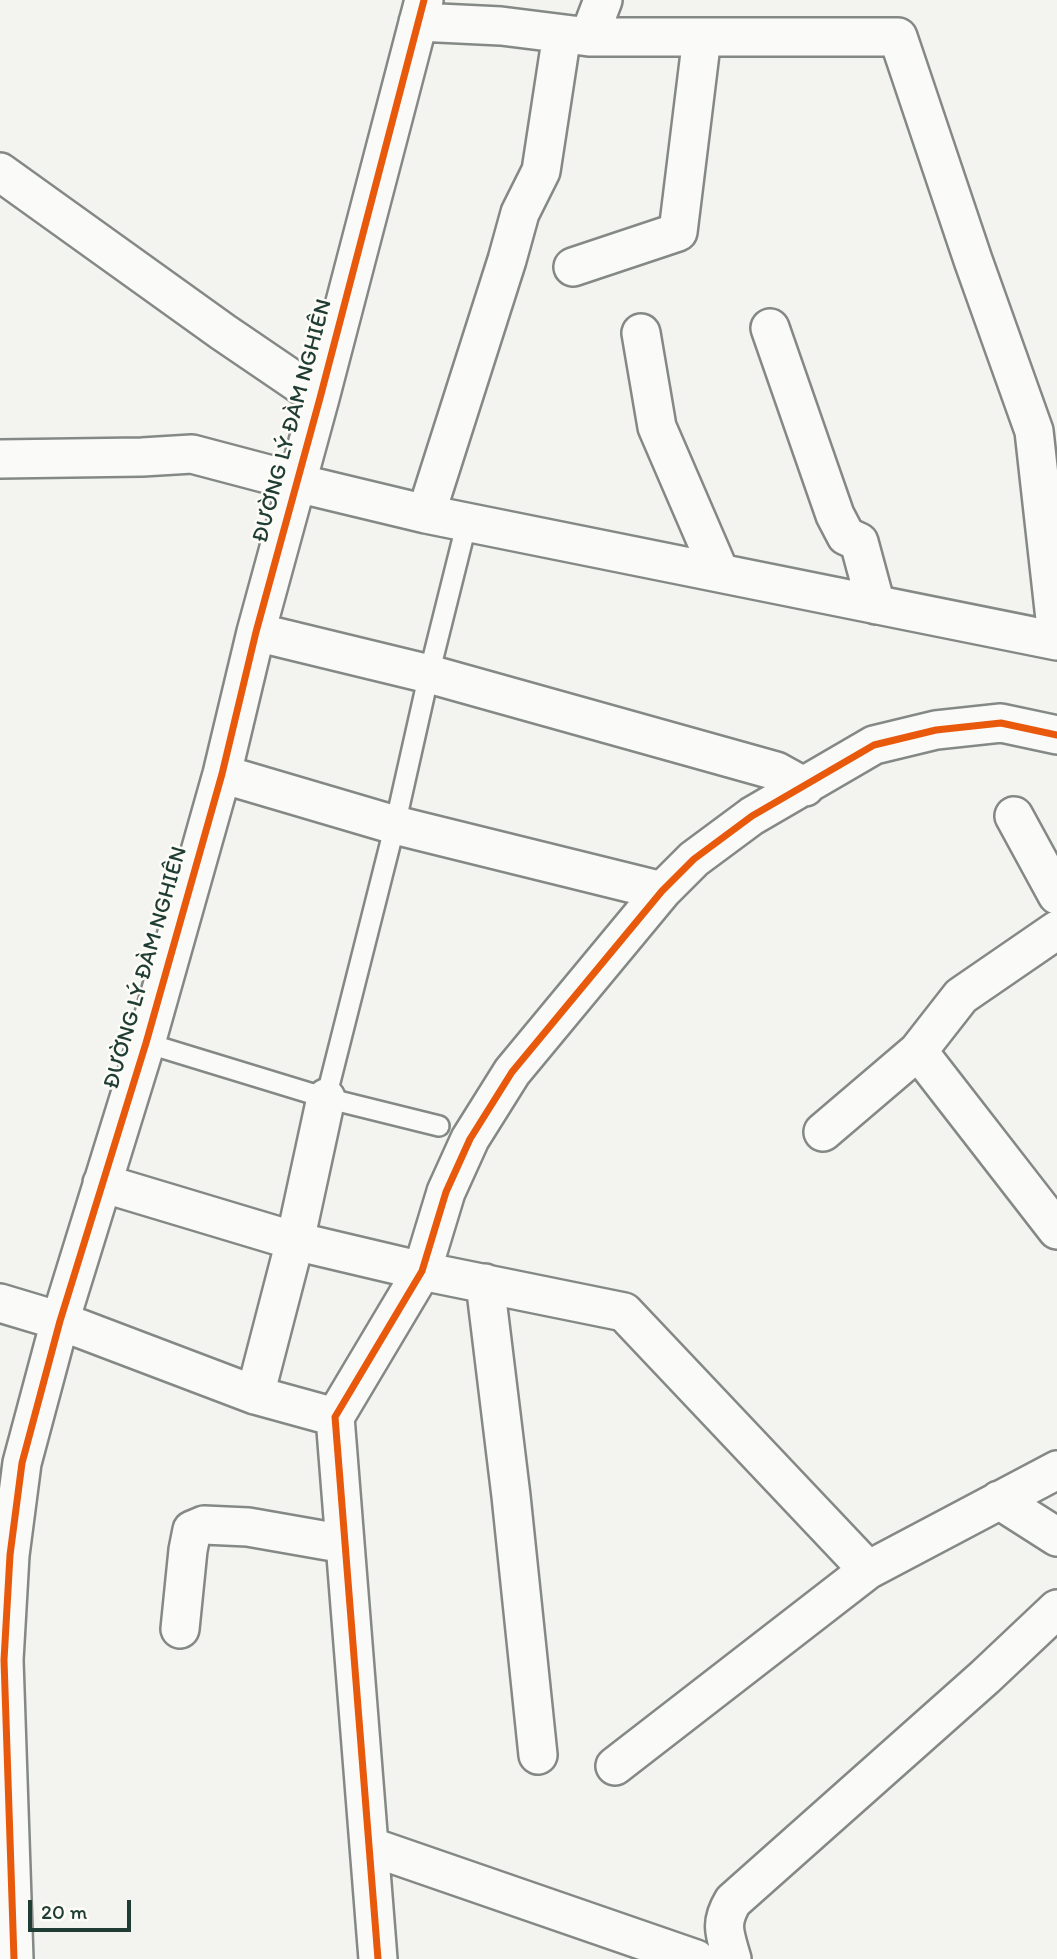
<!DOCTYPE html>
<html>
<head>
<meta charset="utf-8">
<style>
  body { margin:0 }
  #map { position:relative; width:1057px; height:1959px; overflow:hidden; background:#f3f3f0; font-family:Itim,sans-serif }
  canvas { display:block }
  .scale { position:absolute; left:28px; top:1900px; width:103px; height:32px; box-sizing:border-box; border:4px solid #1f3d34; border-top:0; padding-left:9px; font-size:21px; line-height:24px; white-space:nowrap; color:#1f3d34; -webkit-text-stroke:5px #fdfcf7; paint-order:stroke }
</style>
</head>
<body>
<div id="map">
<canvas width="1057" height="1959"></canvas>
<div class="scale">20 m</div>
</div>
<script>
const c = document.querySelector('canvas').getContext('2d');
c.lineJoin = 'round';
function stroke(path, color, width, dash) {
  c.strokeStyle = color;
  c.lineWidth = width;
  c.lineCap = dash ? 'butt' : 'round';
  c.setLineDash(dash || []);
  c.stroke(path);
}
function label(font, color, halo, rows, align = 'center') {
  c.font = font + ' Itim,sans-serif';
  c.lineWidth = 5;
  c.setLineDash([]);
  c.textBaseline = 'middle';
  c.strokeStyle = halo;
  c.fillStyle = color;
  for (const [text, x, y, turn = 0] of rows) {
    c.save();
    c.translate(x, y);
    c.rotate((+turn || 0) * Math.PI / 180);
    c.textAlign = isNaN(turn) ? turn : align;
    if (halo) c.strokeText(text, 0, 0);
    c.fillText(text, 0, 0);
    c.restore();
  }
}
const service = new Path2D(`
  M146,1043L326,1098L439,1126
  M326,1098L395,825L429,674L467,522`);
const minor = new Path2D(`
  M418,22L501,26L589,37H898L973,260L1034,431L1057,637
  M589,37L603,0
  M0,172L223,332L320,398
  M573,267L678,232L702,37
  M770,328L835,515L846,536L859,542L876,605
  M641,333L657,427L720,573
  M0,459L142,457L192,454L279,477L297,483L426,514L1057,641
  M426,514L507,260L520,213L541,171L562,34
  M256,632L429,674L776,771L805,787
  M222,774L395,825L662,891
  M1014,816L1057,895
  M1057,930L961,996L918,1051L1057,1230
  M823,1132L918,1051
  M102,1183L295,1241L422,1271L624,1312L868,1570
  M485,1283L511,1496L538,1755
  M0,1303L60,1321L255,1395L335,1417
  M255,1395L295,1241L326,1098
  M999,1500L1057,1537
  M180,1629L188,1550L192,1530L204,1525L248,1527L345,1544
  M615,1766L868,1570L1057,1470
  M369,1846L696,1959
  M14,1959L4,1660L10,1555L22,1463L60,1321L146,1043L222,774L256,632L320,398L424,0
  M378,1959L335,1417L422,1271L446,1192L470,1139L512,1072L662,891L694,859L752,816L874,745L936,730L1001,723L1057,735
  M732,1959C725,1934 719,1924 733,1901L985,1677L1057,1609`);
const cycleway = new Path2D(`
  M14,1959L4,1660L10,1555L22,1463L60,1321L146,1043L222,774L256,632L320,398L424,0
  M378,1959L335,1417L422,1271L446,1192L470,1139L512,1072L662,891L694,859L752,816L874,745L936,730L1001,723L1057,735`);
const streetNames = [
  ["ĐƯỜNG LÝ ĐÀM NGHIÊN",293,421,-75],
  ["ĐƯỜNG LÝ ĐÀM NGHIÊN",146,968,-74]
];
stroke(service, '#848986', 24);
stroke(minor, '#848986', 42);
stroke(service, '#fafaf8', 19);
stroke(minor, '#fafaf8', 37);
stroke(cycleway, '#e8590c', 7);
label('23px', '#1f3d34', '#fdfcf7', streetNames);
</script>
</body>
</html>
